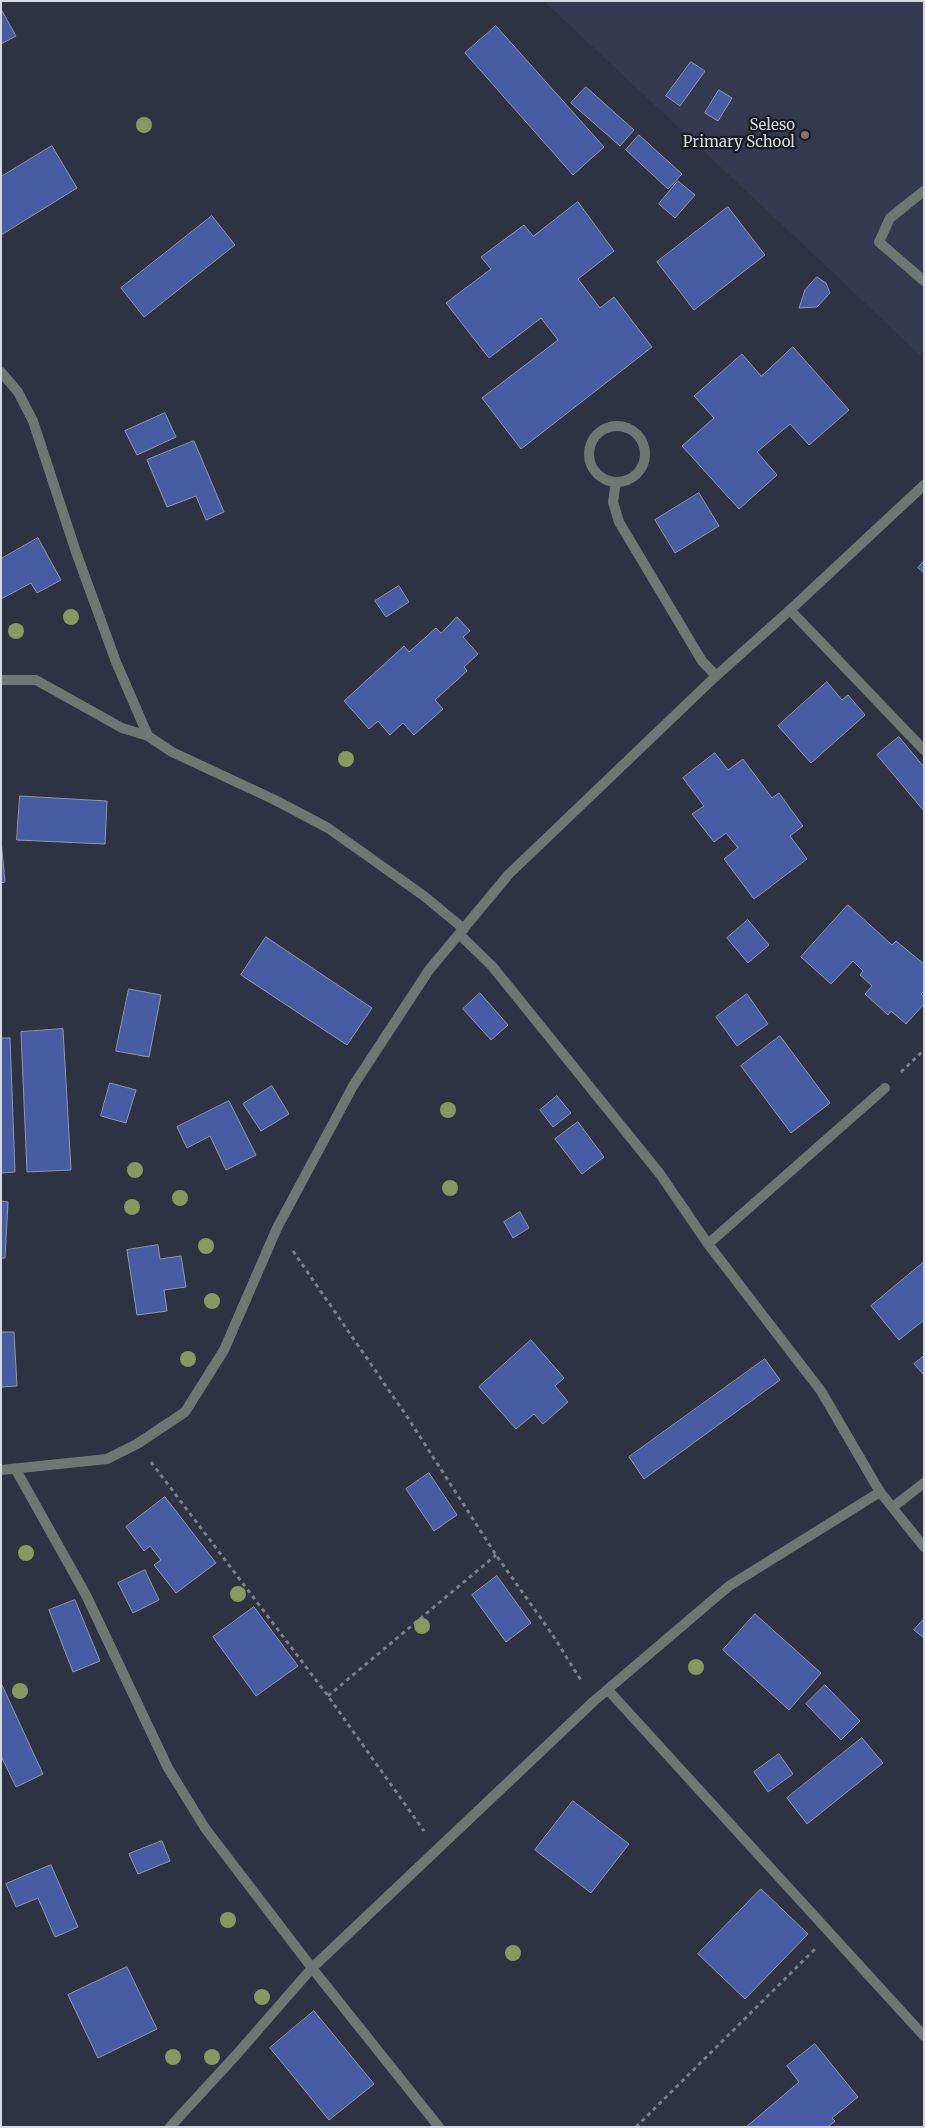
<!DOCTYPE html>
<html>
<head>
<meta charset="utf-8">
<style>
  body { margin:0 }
  #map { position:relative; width:925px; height:2128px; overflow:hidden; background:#2d3343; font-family:Merriweather,serif }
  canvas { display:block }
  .frame { position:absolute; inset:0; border:2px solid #d6d9e4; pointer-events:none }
</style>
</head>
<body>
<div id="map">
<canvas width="925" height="2128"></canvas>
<div class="frame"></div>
</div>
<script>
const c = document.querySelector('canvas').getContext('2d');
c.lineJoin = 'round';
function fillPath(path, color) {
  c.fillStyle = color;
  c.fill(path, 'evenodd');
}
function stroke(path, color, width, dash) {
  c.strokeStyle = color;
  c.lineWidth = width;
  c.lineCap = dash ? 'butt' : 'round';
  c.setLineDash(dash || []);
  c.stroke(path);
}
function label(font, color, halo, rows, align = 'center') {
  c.font = font + ' Merriweather,serif';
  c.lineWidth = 4.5;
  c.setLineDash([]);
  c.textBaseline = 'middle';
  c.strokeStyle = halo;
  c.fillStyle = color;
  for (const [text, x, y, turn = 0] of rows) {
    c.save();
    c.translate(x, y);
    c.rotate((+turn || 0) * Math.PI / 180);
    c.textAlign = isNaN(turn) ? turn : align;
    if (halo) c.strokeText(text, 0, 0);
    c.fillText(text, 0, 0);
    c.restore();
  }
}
const built = new Path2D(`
  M544,1H924V359L844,283Z`);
const building = new Path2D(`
  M1,9L16,36L1,44Z
  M496,26L604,147L573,175L465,53Z
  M691,62L705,71L680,106L666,96Z
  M586,87L634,130L620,146L571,103Z
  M719,90L732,98L718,121L705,113Z
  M639,135L682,174L668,189L626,150Z
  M52,146L77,188L1,235V177Z
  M678,181L695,195L675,218L659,204Z
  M578,202L614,251L578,279L600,308L614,297L652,347L521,449L482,398L558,340L541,318L489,358L446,303L491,269L481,257L524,225L533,236Z
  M728,207L765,255L694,310L657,262Z
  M212,216L235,245L144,317L121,288Z
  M817,277L826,283L830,293L817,307L799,308L805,290Z
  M793,347L849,410L809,445L790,424L757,452L777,475L739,509L682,446L714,418L694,396L742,354L761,376Z
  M165,413L176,437L137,455L125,431Z
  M194,441L224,512L206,520L196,496L167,507L147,460Z
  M699,493L719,526L675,553L655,520Z
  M38,538L61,580L37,593L31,583L1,599V559Z
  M924,561V573L918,568Z
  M399,586L409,602L386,617L375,601Z
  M457,617L470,631L463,637L478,654L464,667L467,671L435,700L443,709L414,735L403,723L390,735L378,721L369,729L344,701L404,646L409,652L436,628L441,633Z
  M827,682L842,700L848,695L865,715L811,763L778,726Z
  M899,737L924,767V811L877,755Z
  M715,753L728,770L743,759L772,798L779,793L803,826L790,836L807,859L754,899L724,859L738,848L726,833L714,842L692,814L704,806L683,778Z
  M20,796L107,801L105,844L17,840Z
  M1,840L5,882L1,883Z
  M848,905L892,945L896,941L924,964V991L921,994L924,997V1004L906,1024L891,1011L888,1015L865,994L872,986L860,975L863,971L853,961L831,984L801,957Z
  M748,920L769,945L748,963L727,938Z
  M266,937L372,1008L347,1045L241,975Z
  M129,989L161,995L149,1057L116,1051Z
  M480,993L508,1025L491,1040L463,1009Z
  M747,994L768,1024L737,1046L716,1017Z
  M63,1029L71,1170L27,1172L21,1032Z
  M780,1036L830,1103L791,1133L741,1066Z
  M1,1038H10L15,1172L1,1173Z
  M110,1083L136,1090L126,1123L101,1116Z
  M272,1086L289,1114L261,1131L243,1104Z
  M557,1096L571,1113L553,1127L540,1110Z
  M229,1101L256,1155L226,1170L210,1136L187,1148L177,1127Z
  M578,1122L604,1157L582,1174L555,1139Z
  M1,1201L8,1202L5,1258H1Z
  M520,1212L529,1228L513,1238L504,1222Z
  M158,1245L160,1259L181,1256L186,1287L164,1290L167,1311L137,1315L127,1250Z
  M924,1262V1320L899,1340L871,1306Z
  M1,1332H14L17,1386L1,1387Z
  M531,1340L564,1378L555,1386L568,1402L543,1424L534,1414L516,1429L479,1387Z
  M924,1356V1375L914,1364Z
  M765,1359L780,1380L644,1479L629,1457Z
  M429,1473L457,1515L434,1531L406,1489Z
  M165,1497L216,1563L176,1593L154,1565L161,1560L150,1546L144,1551L126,1527Z
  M145,1570L159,1600L133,1613L118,1583Z
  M497,1576L531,1623L506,1642L472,1595Z
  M75,1600L100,1661L73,1672L49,1610Z
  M254,1607L298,1666L256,1696L213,1637Z
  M755,1614L821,1673L789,1710L723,1650Z
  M924,1619V1638L914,1630Z
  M1,1683L43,1774L16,1787L1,1756Z
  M825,1685L860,1721L841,1740L806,1704Z
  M862,1738L883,1763L807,1824L787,1798Z
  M779,1754L793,1774L768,1792L754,1772Z
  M573,1801L629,1844L591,1893L535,1850Z
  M162,1841L170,1861L138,1874L129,1854Z
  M51,1865L78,1927L55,1937L38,1898L16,1907L6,1884Z
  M761,1889L808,1934L745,1999L698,1954Z
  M127,1967L157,2029L98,2058L68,1995Z
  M314,2011L374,2084L329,2120L270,2048Z
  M815,2044L858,2097L832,2118L835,2121L828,2127H746L799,2082L787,2066Z`);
const path = new Path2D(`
  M901,1072L924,1050
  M293,1251L408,1418L496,1555L552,1634L582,1682
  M151,1462L328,1696L424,1831
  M328,1696L496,1555
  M636,2127L815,1949`);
const service = new Path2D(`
  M924,191L890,218L879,242L924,281
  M589 454a28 28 0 1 1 56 0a28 28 0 1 1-56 0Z
  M616,482L613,502L619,522L702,661L716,676
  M790,610L924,750
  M708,1244L885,1088
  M16,1470L86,1595L168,1768L205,1828L312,1968L439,2127
  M893,1507L924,1483
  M608,1690L924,2036`);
const minor = new Path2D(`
  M1,372L18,392L33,421L76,552L116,662L148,736L172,752L275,800L328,828L424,896L464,929
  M1,680H36L122,728L148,736
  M459,934L492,966L660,1174L708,1244L821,1391L880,1492L924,1547
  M1,1470L107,1459L137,1444L185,1412L224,1350L277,1228L353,1086L429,970L509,874L716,676L790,610L924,485
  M170,2127L237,2054L312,1968L594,1701L729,1586L880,1492`);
const trees = [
  [144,125],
  [71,617],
  [16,631],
  [346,759],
  [448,1110],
  [135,1170],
  [450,1188],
  [180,1198],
  [132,1207],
  [206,1246],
  [212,1301],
  [188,1359],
  [26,1553],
  [238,1594],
  [422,1626],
  [696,1667],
  [20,1691],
  [228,1920],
  [513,1953],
  [262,1997],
  [173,2057],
  [212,2057]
];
const markers = [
  [805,135,5,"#8d6e63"]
];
const poiNames = [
  ["Seleso",795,126],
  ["Primary School",795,143]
];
fillPath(built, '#333a50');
fillPath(building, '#485ca3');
stroke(building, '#9198ab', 1);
stroke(path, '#7b7f8d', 3, [4, 4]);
stroke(service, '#6d7875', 10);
stroke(minor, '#6d7875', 10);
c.fillStyle = '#879860';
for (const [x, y] of trees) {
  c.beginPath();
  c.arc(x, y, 8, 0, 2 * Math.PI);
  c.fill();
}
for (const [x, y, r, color] of markers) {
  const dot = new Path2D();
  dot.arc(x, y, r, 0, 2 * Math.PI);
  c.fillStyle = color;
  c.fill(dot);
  stroke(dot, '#181b22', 2);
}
label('15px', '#d6d9e4', '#181b22', poiNames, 'right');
</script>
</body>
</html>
